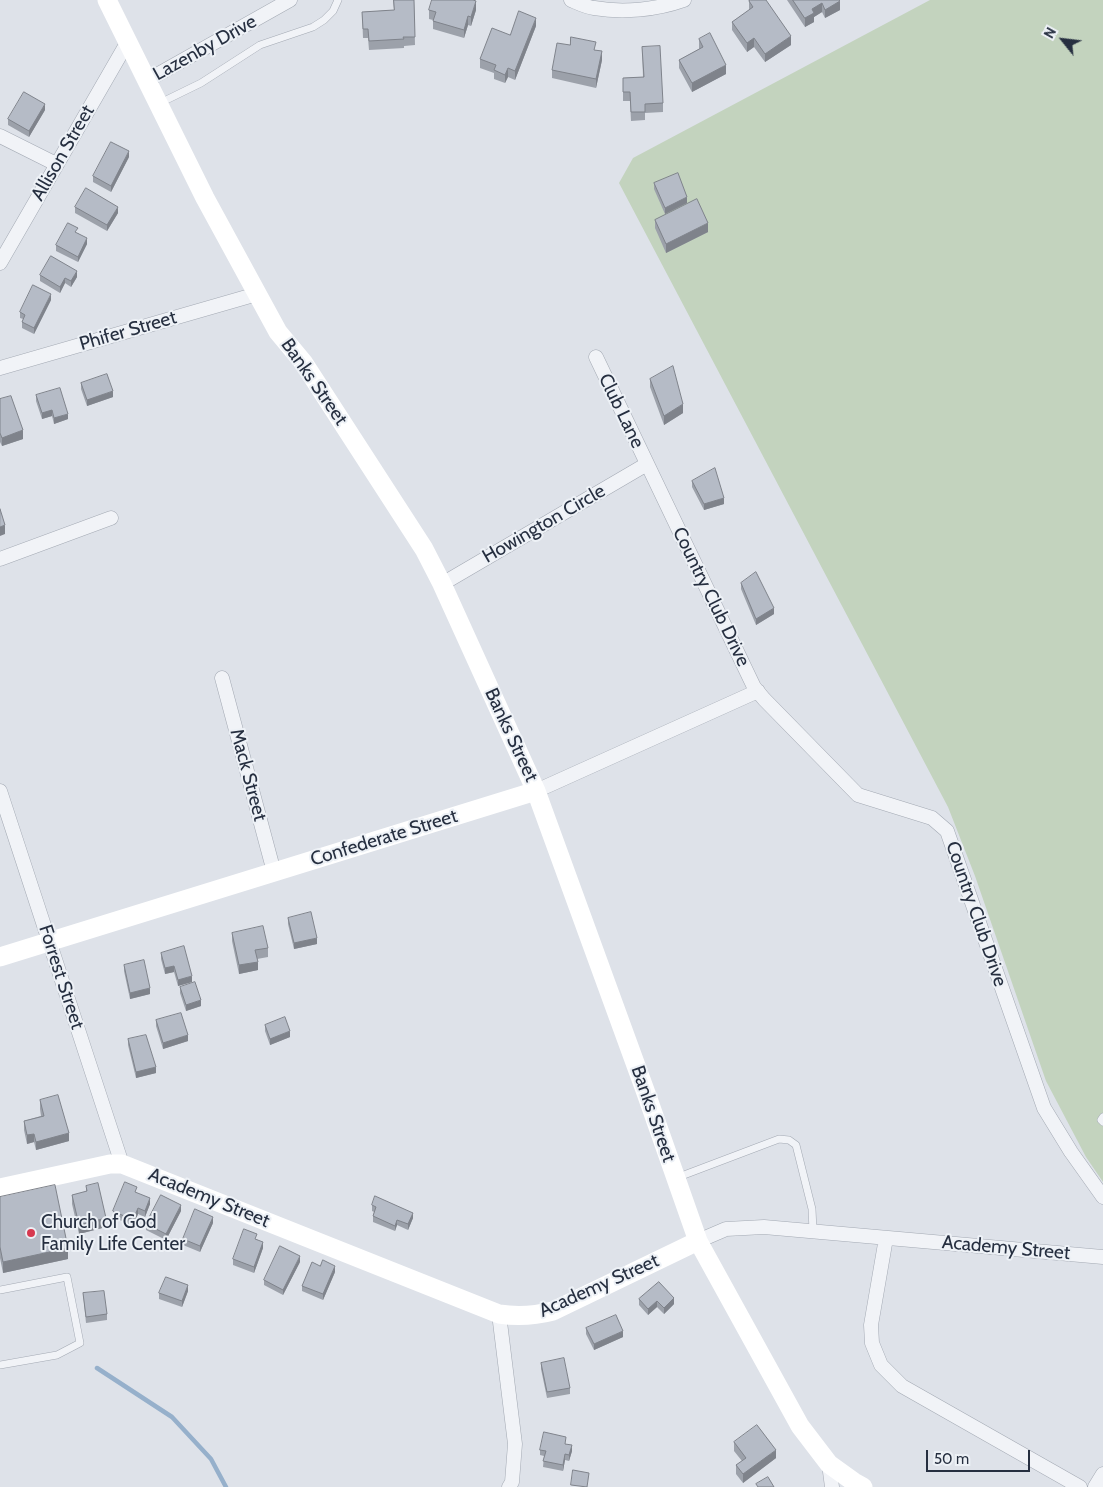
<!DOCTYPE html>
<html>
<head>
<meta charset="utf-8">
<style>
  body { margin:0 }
  #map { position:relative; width:1103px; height:1487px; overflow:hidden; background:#dee2e9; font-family:Cabin,sans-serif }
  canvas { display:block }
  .north { position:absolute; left:1038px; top:15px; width:50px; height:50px; -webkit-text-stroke:4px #edf1f6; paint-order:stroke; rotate:299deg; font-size:14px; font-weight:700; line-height:20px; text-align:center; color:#262f40 }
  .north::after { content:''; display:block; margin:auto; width:18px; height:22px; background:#262f40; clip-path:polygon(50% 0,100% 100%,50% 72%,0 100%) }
  .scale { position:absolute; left:926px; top:1450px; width:104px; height:22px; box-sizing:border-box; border:2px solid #262f40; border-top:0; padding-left:6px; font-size:15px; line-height:18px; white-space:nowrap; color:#262f40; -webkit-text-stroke:4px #edf1f6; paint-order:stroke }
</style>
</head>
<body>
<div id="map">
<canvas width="1103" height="1487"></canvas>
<div class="north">N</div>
<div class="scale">50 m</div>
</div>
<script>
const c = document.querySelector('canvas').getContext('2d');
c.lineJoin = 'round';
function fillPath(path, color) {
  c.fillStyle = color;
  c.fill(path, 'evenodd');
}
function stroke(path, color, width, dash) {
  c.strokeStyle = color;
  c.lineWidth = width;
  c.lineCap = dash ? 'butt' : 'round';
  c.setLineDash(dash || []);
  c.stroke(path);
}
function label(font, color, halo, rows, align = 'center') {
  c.font = font + ' Cabin,sans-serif';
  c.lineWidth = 4;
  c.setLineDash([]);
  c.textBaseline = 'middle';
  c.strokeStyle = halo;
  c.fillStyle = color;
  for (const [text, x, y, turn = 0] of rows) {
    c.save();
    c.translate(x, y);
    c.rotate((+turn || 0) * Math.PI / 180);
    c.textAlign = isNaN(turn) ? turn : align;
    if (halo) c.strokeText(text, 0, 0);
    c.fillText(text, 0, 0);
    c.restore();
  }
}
const green = new Path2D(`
  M930,0H1103V1182L1086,1157L1046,1081L975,876L948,807L619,183L633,158Z`);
const stream = new Path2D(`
  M97,1368L172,1417L211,1459L226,1487`);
const lane = new Path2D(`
  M160,103L201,83L260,45L313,27L324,20L333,11L338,0
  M1103,1117L1101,1120L1103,1122
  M676,1178L779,1139L789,1140L796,1145L812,1209L813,1231
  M0,1290L67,1277L80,1343L57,1355L0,1365`);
const street = new Path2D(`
  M571,0C578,3 586,7 594,8C623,13 656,10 684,0
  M146,81L290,0
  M0,136L56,164
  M0,263L127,43
  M596,357L754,687L764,699L858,795L932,818L947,831L1044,1108L1071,1152L1103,1197
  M0,368L257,294
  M0,559L111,518
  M442,584L647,464
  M222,678L274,872
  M0,791L122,1164
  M536,791L758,691
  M886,1238L871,1325L872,1343L881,1365L902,1386L1080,1487
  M698,1241L726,1229L764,1227L1103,1257
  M499,1314L515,1444L512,1482L509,1487
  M829,1464L832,1487
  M1095,1487L1103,1474`);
const secondary = new Path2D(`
  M107,0L205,198L278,332L303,362L424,549L442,584L536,791L646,1093L698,1241L800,1426L829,1464L854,1482L863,1487
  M0,957L536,791
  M0,1188L110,1164H122L499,1314C519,1317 534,1316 553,1311L698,1241`);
const wall = new Path2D(`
  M393,0H414L415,45L404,46V48L369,50L368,38H363L362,12L394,10Z
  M787,0H839L840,10L825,18L822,12L814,17V22L805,27Z
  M749,1L791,45L765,62L754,47L747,52L732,30V22L749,10Z
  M429,10H476L471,26L468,25L464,38L433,29V20L429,19Z
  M536,26L515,80L508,77L505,83L494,79V73L480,68V59L510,35Z
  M699,39L726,74L692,92L679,68V60L699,49Z
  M642,47L663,103V112L645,113V120L631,121L630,101H623V78L643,77Z
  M596,50L602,60L596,88L552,78V70Z
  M45,110L29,137L8,125V119Z
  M129,157L111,192L93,182V176Z
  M654,183L687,203L665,214L654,189Z
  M75,207L118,213L107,231L75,213Z
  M655,220L708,232L666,253L655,228Z
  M78,233L87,244L78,262L56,251V245Z
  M40,275L77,277L71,287L65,283L60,293L40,281Z
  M51,300L34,334L22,328V322L23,319L20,318V312Z
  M650,379L683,413L664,425L650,387Z
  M81,383L113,397L87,406L81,389Z
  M36,395L68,419L54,424L52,416L42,419L36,401Z
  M0,399L23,439L2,446L0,442Z
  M692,481L724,504L704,510L692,487Z
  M741,583L774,614L756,625L741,589Z
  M288,918L317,944L294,949L288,924Z
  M232,933L268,948V957L257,959L258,970L239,974L232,941Z
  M161,953L192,982L178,986L174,972L165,974L161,959Z
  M124,965L150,994L130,999L124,971Z
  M180,987L201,1006L186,1011L180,993Z
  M156,1020L188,1041L163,1049L156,1026Z
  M265,1025L290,1037L270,1045L265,1031Z
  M128,1039L156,1073L136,1078L128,1045Z
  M40,1100L69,1141L36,1150L34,1142L27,1144L24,1130V1121L41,1116L40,1109Z
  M86,1186L106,1227L79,1234L72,1204V1195L86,1192Z
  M137,1193L150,1204L145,1217L138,1214L133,1226L113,1217V1211Z
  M0,1197L68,1259L3,1273L0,1258Z
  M372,1205L413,1218L408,1230L397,1225L395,1231L373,1222V1216L374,1212L372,1211Z
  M181,1211L166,1240L146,1230V1224Z
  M213,1223L200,1252L183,1245V1239Z
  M257,1239L263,1248L254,1273L233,1265V1259Z
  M300,1262L283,1295L264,1285V1280Z
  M335,1272L323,1300L302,1291V1286Z
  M659,1282L674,1304L664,1314L657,1307L648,1315L639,1305V1299Z
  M188,1291L182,1307L159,1299V1293Z
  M83,1293L107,1314V1320L86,1323Z
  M586,1328L623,1337L594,1350L586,1334Z
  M541,1363L570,1388V1394L547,1398L541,1369Z
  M734,1442L776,1458L743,1483L736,1474V1465L742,1461L734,1451Z
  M566,1444L572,1451L569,1461L565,1460L563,1471L543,1467L544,1456L540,1455V1450Z`);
const shadedWall = new Path2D(`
  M476,1V10L471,26V17Z
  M840,1V10L825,18V10Z
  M822,3V12L814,17V22L805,27V18L812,9Z
  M468,16V25L464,38V30Z
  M536,18V26L515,80V71Z
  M791,36V45L765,62V54Z
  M754,38V47L747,52V43Z
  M602,51V60L596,88V79Z
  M726,65V74L692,92V83Z
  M508,68V77L505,83V75Z
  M45,104V110L29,137V131Z
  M129,151V157L111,192V186Z
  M687,197V203L665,214V208Z
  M118,207V213L107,231V225Z
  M708,223V232L666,253V244Z
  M87,238V244L78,262V257Z
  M77,271V277L71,287V281Z
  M65,278V283L60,293V287Z
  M51,294V300L34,334V328Z
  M113,391V397L87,406V400Z
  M683,404V413L664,425V416Z
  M52,410V416L42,419V413Z
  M68,414V419L54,424V418Z
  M23,430V439L2,446V438Z
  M724,498V504L704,510V504Z
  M5,525V534L0,536V527Z
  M774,608V614L756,625V619Z
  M317,938V944L294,949V943Z
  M258,962V970L239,974V965Z
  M174,966V972L165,974V968Z
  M192,976V982L178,986V980Z
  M150,988V994L130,999V993Z
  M201,1000V1006L186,1011V1005Z
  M290,1031V1037L270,1045V1039Z
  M188,1035V1041L163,1049V1043Z
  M156,1067V1073L136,1078V1072Z
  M69,1133V1141L36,1150V1142Z
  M34,1134V1142L27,1144V1135Z
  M150,1198V1204L145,1217V1211Z
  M181,1205V1211L166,1240V1234Z
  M138,1208V1214L133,1226V1220Z
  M413,1213V1218L408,1230V1224Z
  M213,1217V1223L200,1252V1246Z
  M106,1218V1227L79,1234V1225Z
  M397,1220V1225L395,1231V1226Z
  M263,1242V1248L254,1273V1267Z
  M68,1248V1259L3,1273V1262Z
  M300,1256V1262L283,1295V1290Z
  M335,1266V1272L323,1300V1294Z
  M188,1285V1291L182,1307V1301Z
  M674,1298V1304L664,1314V1308Z
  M657,1301V1307L648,1315V1309Z
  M623,1331V1337L594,1350V1344Z
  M572,1445V1451L569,1461V1455Z
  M776,1450V1458L743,1483V1474Z
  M565,1454V1460L563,1471V1465Z`);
const building = new Path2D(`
  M394,0H414L415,37H403L404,39L369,41L368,29H363L362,12L394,10Z
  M432,0H473L476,1L471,17L468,16L464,30L433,21L436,12L429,10Z
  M751,0H766L791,36L765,54L754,38L747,43L732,22L753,7L749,1Z
  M793,0H839L840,1L825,10L822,3L812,9L814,13L805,18Z
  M519,11L536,18L515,71L508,68L505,75L494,70L496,65L480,59L492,28L510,35Z
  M710,33L726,65L692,83L679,60L703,47L699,39Z
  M571,37L596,42L594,50L602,51L596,79L552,70L557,43L570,45Z
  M660,46L663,103L645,104V112H631L630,92H623V78L644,77L642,47Z
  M24,92L45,104L29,131L8,119Z
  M111,142L129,151L111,186L93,176Z
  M678,173L687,197L665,208L654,183Z
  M86,188L118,207L107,225L75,207Z
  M697,199L708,223L666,244L655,220Z
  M68,223L78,228L75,232L87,238L78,257L56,245Z
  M51,256L77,271L71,281L65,278L60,287L40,275Z
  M33,285L51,294L34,328L22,322L25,315L20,312Z
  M673,366L683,404L664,416L650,379Z
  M107,374L113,391L87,400L81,383Z
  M60,388L68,414L54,418L52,410L42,413L36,395Z
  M11,396L23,430L2,438L0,433V399Z
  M715,468L724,498L704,504L692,481Z
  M0,509L5,525L0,527Z
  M756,572L774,608L756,619L741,583Z
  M311,912L317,938L294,943L288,918Z
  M263,926L268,948L255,950L258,962L239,965L232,933Z
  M184,946L192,976L178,980L174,966L165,968L161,953Z
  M144,960L150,988L130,993L124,965Z
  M195,982L201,1000L186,1005L180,987Z
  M181,1013L188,1035L163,1043L156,1020Z
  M285,1017L290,1031L270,1039L265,1025Z
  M146,1035L156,1067L136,1072L128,1039Z
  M58,1095L69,1133L36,1142L34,1134L27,1135L24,1121L44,1116L40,1100Z
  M125,1182L137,1187L135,1192L150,1198L145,1211L138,1208L133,1220L113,1211Z
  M98,1183L106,1218L79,1225L72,1195L87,1191L86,1186Z
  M55,1185L68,1248L3,1262L0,1247V1197Z
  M161,1195L181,1205L166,1234L146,1224Z
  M375,1196L413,1213L408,1224L397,1220L395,1226L373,1216L376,1207L372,1205Z
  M195,1209L213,1217L200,1246L183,1239Z
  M244,1229L257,1234L255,1239L263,1242L254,1267L233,1259Z
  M280,1246L300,1256L283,1290L264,1280Z
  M323,1260L335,1266L323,1294L302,1286L312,1262L320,1266Z
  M166,1277L188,1285L182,1301L159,1293Z
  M659,1282L674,1298L664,1308L657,1301L648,1309L639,1299Z
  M104,1291L107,1314L86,1317L83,1293Z
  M616,1315L623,1331L594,1344L586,1328Z
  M564,1358L570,1388L547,1392L541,1363Z
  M757,1425L776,1450L743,1474L736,1465L746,1458L734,1442Z
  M544,1432L566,1437L565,1444L572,1445L569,1455L565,1454L563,1465L543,1461L546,1451L540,1450Z
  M573,1470L589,1473L587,1487L571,1485Z
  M768,1477L774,1487H758L756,1484Z`);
const markers = [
  [31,1233,5,"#d73950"]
];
const streetNames = [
  ["Lazenby Drive",205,48,-29],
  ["Allison Street",63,153,-60],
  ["Phifer Street",128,331,-16],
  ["Banks Street",314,382,55],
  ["Club Lane",621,411,64],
  ["Howington Circle",544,524,-30],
  ["Country Club Drive",711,597,64],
  ["Banks Street",511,735,65],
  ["Mack Street",248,775,75],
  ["Confederate Street",384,838,-17],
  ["Country Club Drive",976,914,71],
  ["Forrest Street",61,977,72],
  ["Banks Street",653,1114,71],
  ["Academy Street",209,1198,22],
  ["Academy Street",1006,1248,5],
  ["Academy Street",599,1286,-24]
];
const poiNames = [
  ["Church of God",41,1222],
  ["Family Life Center",41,1244]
];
fillPath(green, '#c3d3be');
stroke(stream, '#96b0cb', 4.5);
stroke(lane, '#a3a9b3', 8);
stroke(street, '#a3a9b3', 15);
stroke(lane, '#f1f3f7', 7);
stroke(street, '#f1f3f7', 14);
stroke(secondary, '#fff', 19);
fillPath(wall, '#9ca1aa');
fillPath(shadedWall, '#7f838b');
fillPath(building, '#b5bbc6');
stroke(building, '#7f838b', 1);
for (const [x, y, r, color] of markers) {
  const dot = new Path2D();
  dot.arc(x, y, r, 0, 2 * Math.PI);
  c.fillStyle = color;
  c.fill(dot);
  stroke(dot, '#edf1f6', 2);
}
label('19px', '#262f40', '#edf1f6', streetNames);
label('19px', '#262f40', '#edf1f6', poiNames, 'left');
</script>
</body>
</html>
